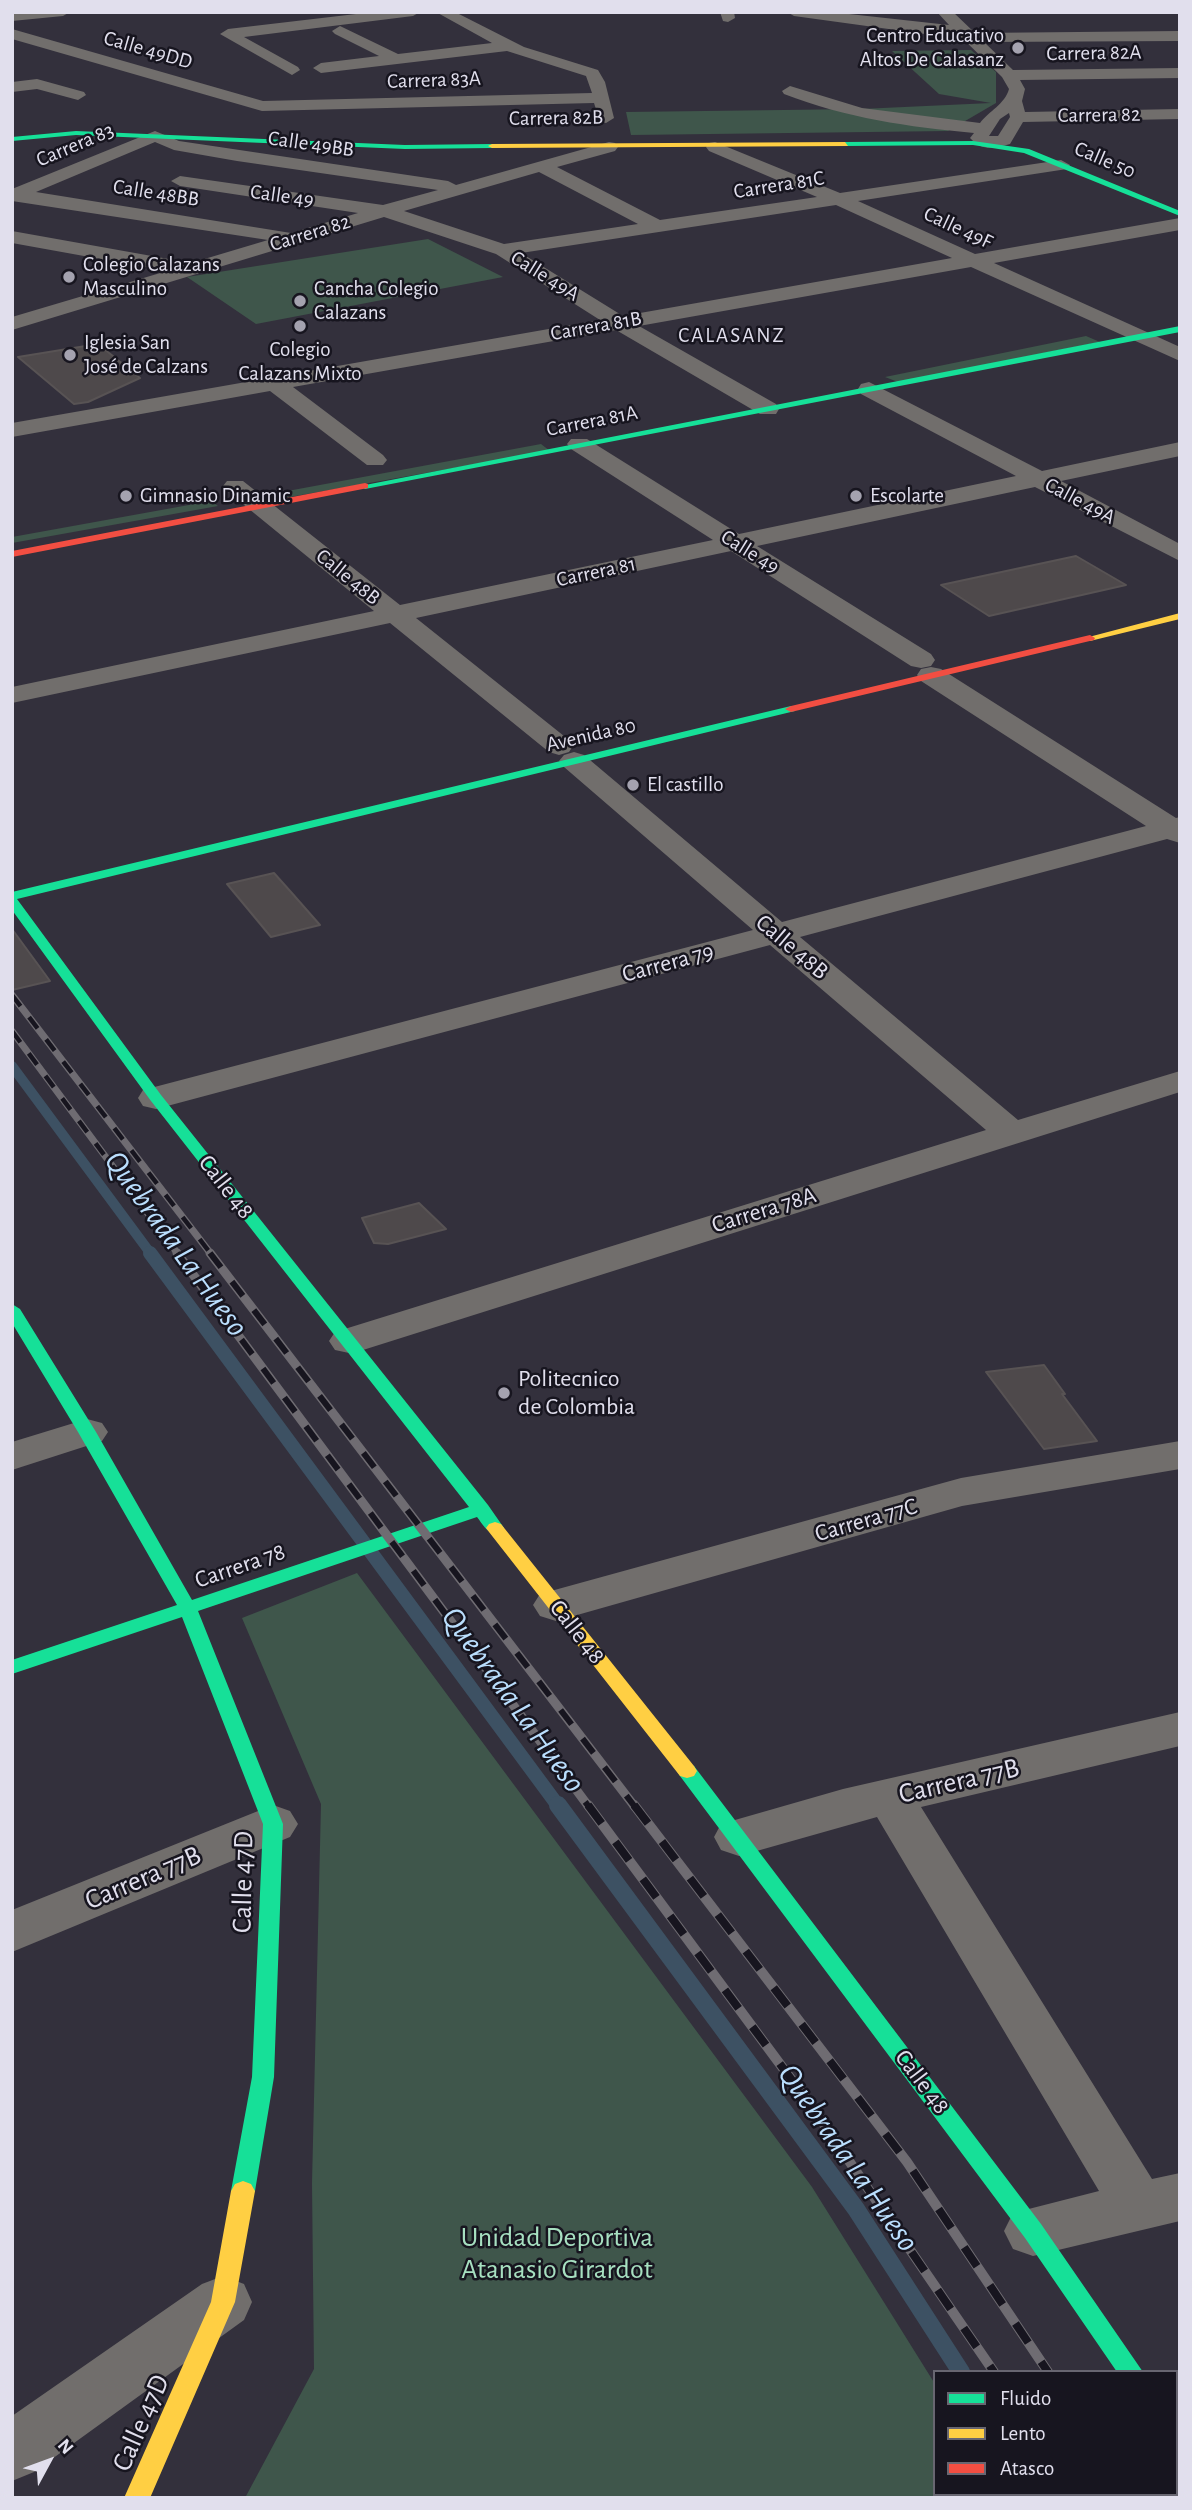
<!DOCTYPE html>
<html>
<head>
<meta charset="utf-8">
<style>
  body { margin:0 }
  #map { position:relative; width:1192px; height:2510px; overflow:hidden; background:#33303c; font-family:"Alegreya Sans",sans-serif }
  canvas { display:block }
  .frame { position:absolute; inset:0; border:14px solid #e1dfed; pointer-events:none }
  .legend { position:absolute; left:933px; top:2370px; width:245px; height:126px; box-sizing:border-box; background:#17151f; border:2px solid #686671; margin:0; padding:9px 12px; list-style:none; font-size:21px; color:#e1dfed }
  .legend li { display:flex; align-items:center; gap:14px; height:35px }
  .legend b { width:35px; border:2px solid #686671 }
  .north { position:absolute; left:14px; top:2426px; width:70px; height:70px; -webkit-text-stroke:5px #17151f; paint-order:stroke; rotate:49deg; font-size:19px; font-weight:700; line-height:28px; text-align:center; color:#e1dfed }
  .north::after { content:''; display:block; margin:auto; width:24px; height:32px; background:#e1dfed; clip-path:polygon(50% 0,100% 100%,50% 72%,0 100%) }
</style>
</head>
<body>
<div id="map">
<canvas width="1192" height="2510"></canvas>
<div class="frame"></div>
<ul class="legend">
<li><b style="height:9px;background:#16e098"></b>Fluido</li>
<li><b style="height:9px;background:#ffcf43"></b>Lento</li>
<li><b style="height:9px;background:#f24e42"></b>Atasco</li>
</ul>
<div class="north">N</div>
</div>
<script>
const c = document.querySelector('canvas').getContext('2d');
c.lineJoin = 'round';
function fillPath(path, color) {
  c.fillStyle = color;
  c.fill(path, 'evenodd');
}
function stroke(path, color, width, dash) {
  c.strokeStyle = color;
  c.lineWidth = width;
  c.lineCap = dash ? 'butt' : 'round';
  c.setLineDash(dash || []);
  c.stroke(path);
}
function label(font, color, halo, rows, align = 'center') {
  c.font = font + ' "Alegreya Sans",sans-serif';
  c.lineWidth = 5;
  c.setLineDash([]);
  c.textBaseline = 'middle';
  c.strokeStyle = halo;
  c.fillStyle = color;
  for (const [text, x, y, turn = 0] of rows) {
    c.save();
    c.translate(x, y);
    c.rotate((+turn || 0) * Math.PI / 180);
    c.textAlign = isNaN(turn) ? turn : align;
    if (halo) c.strokeText(text, 0, 0);
    c.fillText(text, 0, 0);
    c.restore();
  }
}
const green = new Path2D(`
  M971,50L996,72V103L948,131L631,135L626,112L861,109L991,103L939,94L892,51Z
  M428,239L503,277L256,324L187,277Z
  M1086,336L1100,342L898,382L885,377Z
  M541,444L550,451L273,500L266,495Z
  M211,501L218,506L12,543V537Z
  M357,1573L812,2187L935,2384V2494H1003L1006,2498H245L314,2369L312,2183L321,1804L242,1618Z`);
const streamFar2 = new Path2D(`
  M12,1066L151,1254`);
const streamFar1 = new Path2D(`
  M150,1253L559,1807`);
const stream = new Path2D(`
  M558,1805L856,2209L961,2372
  M1039,2494L1041,2498`);
const building = new Path2D(`
  M98,344L140,378L88,402L74,404L18,357Z
  M1076,556L1126,585L989,616L941,585Z
  M274,873L291,892L320,925L271,937L227,884Z
  M12,929L50,981L12,990Z
  M419,1203L446,1229L388,1244L374,1243L362,1218Z
  M1044,1365L1065,1394H1062L1097,1441L1044,1449L986,1372Z`);
const street = new Path2D(`
  M12,12H70L63,16L12,21Z
  M373,12H420L413,16L244,37L298,67L300,70L292,75L220,34L228,29Z
  M436,12H455L524,47L598,70L605,82L614,118L606,123L600,122L594,103L262,111L12,39V29L263,101L592,93L586,76L507,51L321,73L313,68L321,63L379,56L335,34L332,31L340,26L398,54L492,43Z
  M720,12H734L735,18L728,22L723,21Z
  M787,12H831L949,25L937,12H953L975,33L1180,31V41L984,42L1013,70L1180,68V78L1020,80L1025,89L1022,101L1025,112L1180,109V119L1023,122L1010,144C994,148 983,152 970,138L974,133C909,127 846,118 784,94L782,91L790,86L862,108L980,123C989,111 1005,104 1009,89L1002,77L958,34H925L794,16ZM1009,113L1010,117L998,136H989L1000,119Z
  M37,79L84,92L86,95L78,100L37,89L12,92V82Z
  M155,131L179,141L448,181L456,185L609,142L615,143L618,147L615,151L557,167L660,220L817,197L709,151L706,147L709,143L715,142L840,193L1061,160L1070,165L1067,169L858,201L975,254L1180,218V230L994,263L1180,347V361L971,267L639,326L776,404L779,409L776,414H760L616,330L293,387L383,455L387,460L383,465H367L270,391L12,437V423L600,320L496,254L384,217L12,330V317L167,271L12,243V231L191,263L268,240L12,201V189ZM155,142L174,150L237,161L438,190L383,205L180,176L171,181L180,186L358,213L291,233L36,192ZM539,172L638,224L504,244L404,211ZM836,205L952,258L623,316L521,253Z
  M869,382L1042,471L1180,442V456L1061,481L1180,544V561L1035,487L757,546L931,654L935,660L931,666L921,668L911,666L731,551L416,618L569,740L573,746L569,752L559,755L549,752L390,623L12,703V687L374,611L227,491L223,486L227,481H243L400,605L713,540L571,449L567,444L571,439H587L739,534L1016,476L861,394L858,389L861,384Z
  M931,667L941,669L1176,818L1180,817V843L1167,839L800,937L1018,1120L1180,1071V1092L363,1350L349,1353L335,1350L329,1341L335,1332L986,1130L770,945L156,1109L143,1106L138,1098L143,1090L753,930L564,767L559,761L564,755L574,752L584,755L782,922L1146,826L921,681L917,675L921,669Z
  M87,1419L102,1423L108,1432L102,1441L12,1470V1442Z
  M1180,1441V1469L962,1506L556,1621L540,1616L533,1605L540,1594L961,1478Z
  M1180,1712V1746L921,1807L1152,2179L1180,2173V2221L1033,2256L1013,2249L1004,2231L1013,2213L1099,2191L877,1817L739,1856L721,1850L714,1837L721,1824L843,1789Z
  M273,1805L290,1811L298,1824L290,1837L12,1952V1910Z
  M223,2276L244,2284L252,2302L244,2320L34,2472L12,2481V2416L202,2284Z`);
const fast = new Path2D(`
  M76,131L405,145L492,144L496,146L492,148L405,149L76,135L12,141V137Z
  M973,141L1029,149L1180,211V216L1024,153L973,145L845,146L841,144L845,142Z
  M1180,326V332L365,489L360,486Z
  M791,706L795,707V711L17,899L161,1095L488,1505L504,1528L501,1532C488,1536 484,1526 477,1517L198,1611L283,1824L274,2077L255,2191L251,2198L243,2201L235,2198L231,2191L252,2077L263,1824L182,1617L12,1674V1660L177,1605L78,1432L12,1323V1304L20,1309L96,1432L192,1600L469,1507L151,1101L12,910V892Z
  M687,1764L694,1766L1041,2224L1143,2372H1117L1025,2238L680,1776L677,1771L680,1766Z`);
const slow = new Path2D(`
  M845,142L848,146L492,148L488,146L492,144Z
  M1180,613V619L1090,641L1085,638Z
  M495,1522L501,1524L694,1766L697,1771L694,1776L687,1778L680,1776L489,1532L486,1528L489,1524Z
  M243,2181L251,2184L255,2191L235,2302L150,2498H124L211,2302L231,2191L235,2184Z`);
const jam = new Path2D(`
  M365,483L368,484V488L12,557V551Z
  M1090,635L1095,638L1094,640L791,712L785,709L791,706Z
  M1176,2425L1180,2427V2454L1176,2452Z`);
const railFar2 = new Path2D(`
  M12,995L211,1254
  M12,1031L178,1254`);
const railFar1 = new Path2D(`
  M177,1253L589,1807
  M210,1253L635,1807`);
const rail = new Path2D(`
  M588,1805L814,2110L994,2372
  M634,1805L907,2162L1048,2372
  M1076,2494L1078,2498
  M1128,2494L1131,2498`);
const markers = [
  [1018,48,7,"#a4a2af"],
  [69,277,7,"#a4a2af"],
  [300,301,7,"#a4a2af"],
  [300,326,7,"#a4a2af"],
  [70,355,7,"#a4a2af"],
  [126,496,7,"#a4a2af"],
  [856,496,7,"#a4a2af"],
  [633,785,7,"#a4a2af"],
  [504,1393,7,"#a4a2af"]
];
const farPoinames = [
  ["Centro Educativo",1004,36,"right"],
  ["Altos De Calasanz",1004,60,"right"],
  ["Colegio Calazans",83,265],
  ["Masculino",83,289],
  ["Cancha Colegio",314,289],
  ["Calazans",314,313],
  ["Iglesia San",84,343],
  ["José de Calzans",84,367],
  ["Colegio",300,350,"center"],
  ["Calazans Mixto",300,374,"center"],
  ["Gimnasio Dinamic",140,496],
  ["Escolarte",870,496],
  ["El castillo",647,785]
];
const farStreetnames = [
  ["Calle 49DD",148,50,16],
  ["Carrera 82A",1094,53,-1],
  ["Carrera 83A",434,80,-2],
  ["Carrera 82",1099,115,-1],
  ["Carrera 82B",556,118,-1],
  ["Calle 49BB",311,144,8],
  ["Carrera 83",75,145,-23],
  ["Calle 50",1105,160,23],
  ["Carrera 81C",779,185,-9],
  ["Calle 48BB",156,193,9],
  ["Calle 49",282,196,8],
  ["Calle 49F",958,228,25],
  ["Carrera 82",310,233,-17],
  ["Calle 49A",545,276,32],
  ["Carrera 81B",596,326,-10],
  ["Carrera 81A",592,421,-11],
  ["Calle 49A",1080,501,28],
  ["Calle 49",750,552,32],
  ["Carrera 81",596,572,-12],
  ["Calle 48B",348,577,39],
  ["Avenida 80",591,735,-13]
];
const farNeighbourhoodnames = [
  ["CALASANZ",732,336]
];
const streetNames = [
  ["Calle 48B",792,947,40],
  ["Carrera 79",668,963,-15],
  ["Calle 48",226,1187,52],
  ["Carrera 78A",764,1210,-17],
  ["Carrera 77C",866,1520,-16],
  ["Carrera 78",240,1566,-19],
  ["Calle 48",577,1632,52],
  ["Calle 48",922,2082,53]
];
const poiNames = [
  ["Politecnico",518,1379],
  ["de Colombia",518,1407]
];
const nearStreetnames = [
  ["Carrera 77B",959,1781,-13],
  ["Carrera 77B",143,1878,-23],
  ["Calle 47D",243,1882,-89],
  ["Calle 47D",141,2423,-66]
];
const nearParknames = [
  ["Unidad Deportiva",557,2238],
  ["Atanasio Girardot",557,2270]
];
const nearWaternames = [
  ["Quebrada La Hueso",176,1244,54],
  ["Quebrada La Hueso",513,1700,54],
  ["Quebrada La Hueso",848,2158,55]
];
fillPath(green, '#3f564b');
stroke(streamFar2, '#3d5163', 10);
stroke(streamFar1, '#3d5163', 14);
stroke(stream, '#3d5163', 18);
fillPath(building, '#4e494b');
stroke(building, '#585354', 2);
fillPath(street, '#716e6c');
fillPath(fast, '#16e098');
fillPath(slow, '#ffcf43');
fillPath(jam, '#f24e42');
stroke(railFar2, '#6f6c72', 7);
stroke(railFar1, '#6f6c72', 9);
stroke(rail, '#6f6c72', 10);
stroke(railFar2, '#17151f', 4.5, [14]);
stroke(railFar1, '#17151f', 6, [18]);
stroke(rail, '#17151f', 8, [23]);
for (const [x, y, r, color] of markers) {
  const dot = new Path2D();
  dot.arc(x, y, r, 0, 2 * Math.PI);
  c.fillStyle = color;
  c.fill(dot);
  stroke(dot, '#17151f', 2.5);
}
label('21px', '#e1dfed', '#17151f', farPoinames, 'left');
label('21px', '#e1dfed', '#17151f', farStreetnames);
c.letterSpacing = '2px';
label('21px', '#e1dfed', '#17151f', farNeighbourhoodnames);
c.letterSpacing = '0px';
label('24px', '#e1dfed', '#17151f', streetNames);
label('24px', '#e1dfed', '#17151f', poiNames, 'left');
label('28px', '#e1dfed', '#17151f', nearStreetnames);
label('28px', '#a7e0c1', '#17151f', nearParknames);
label('italic 32px', '#badefd', '#17151f', nearWaternames);
</script>
</body>
</html>
